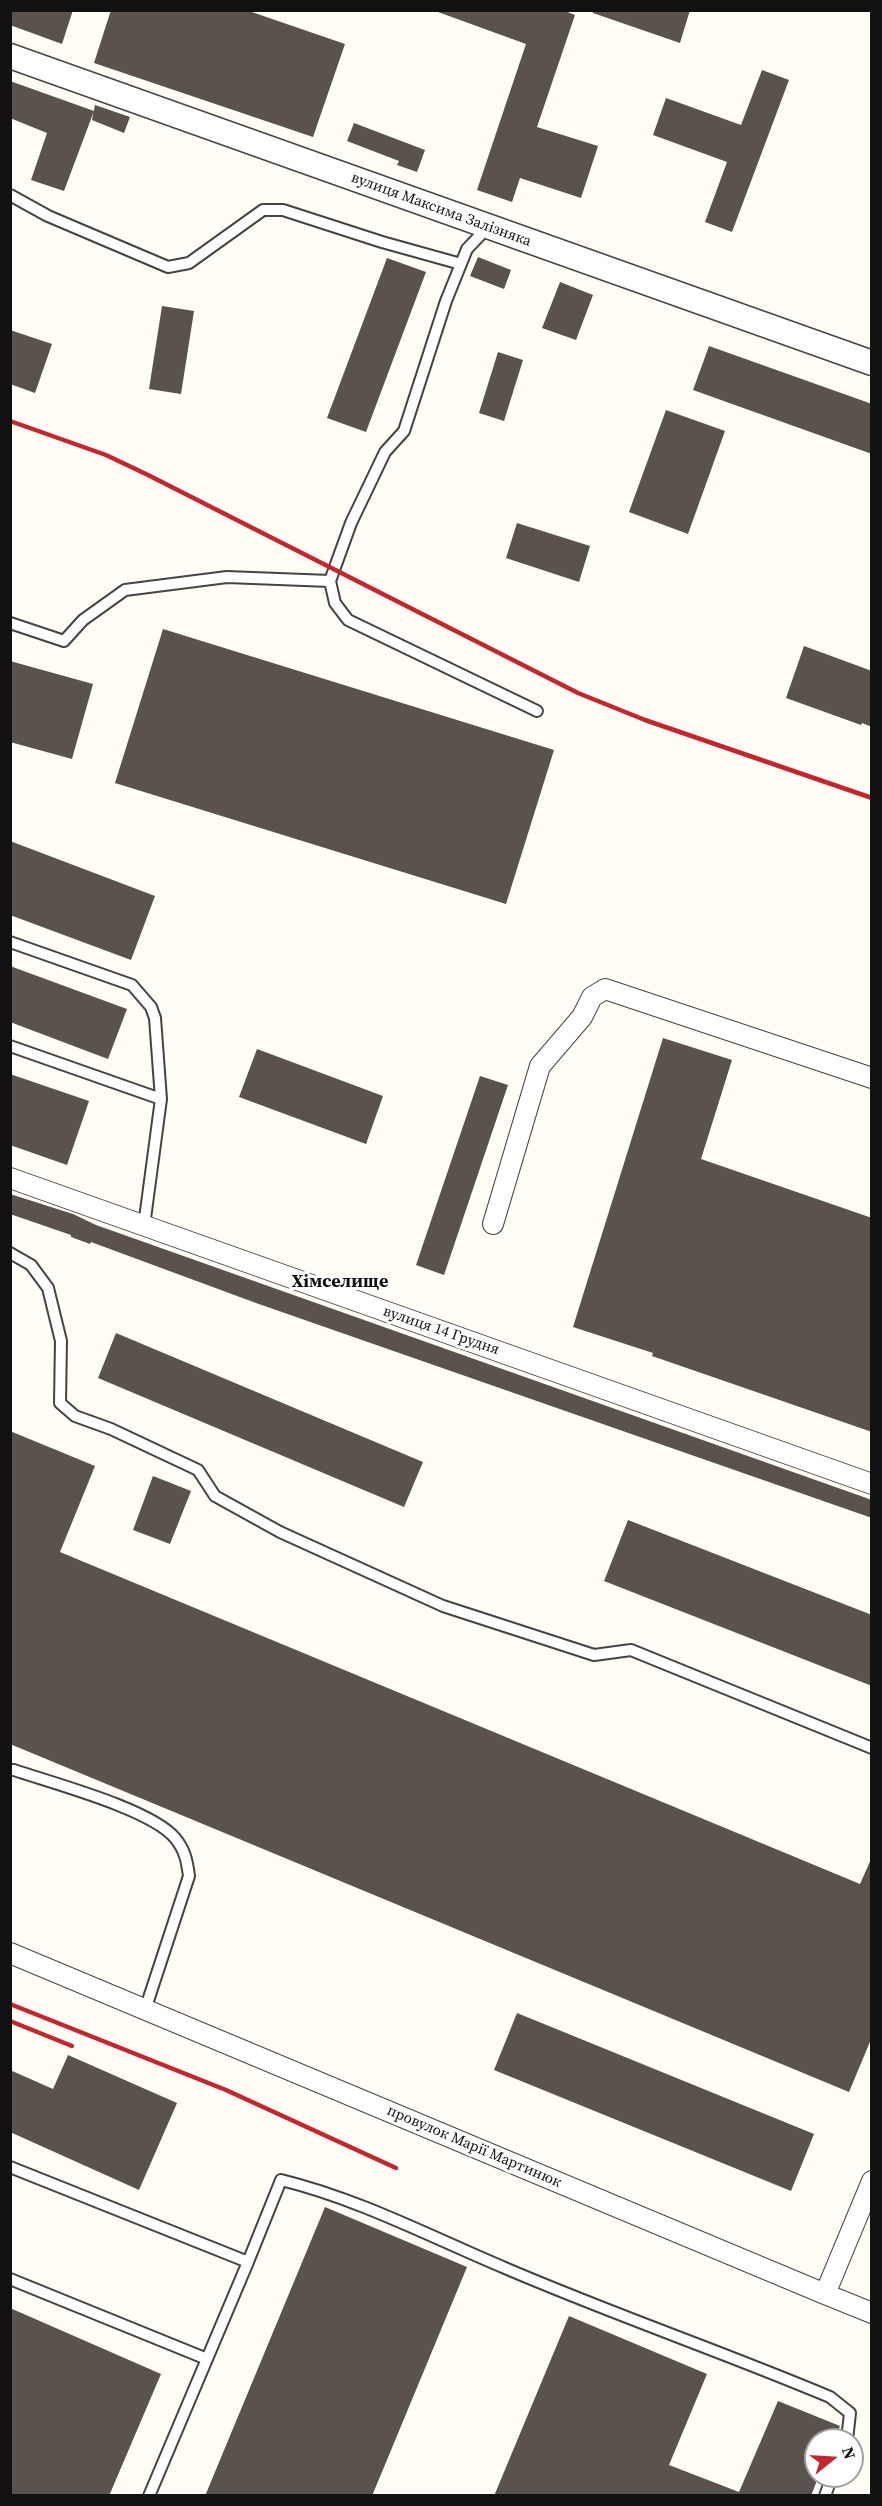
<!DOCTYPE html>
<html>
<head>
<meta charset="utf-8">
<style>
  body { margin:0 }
  #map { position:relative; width:882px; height:2506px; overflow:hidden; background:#fffdf5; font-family:"Source Serif 4",serif }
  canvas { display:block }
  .frame { position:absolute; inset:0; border:12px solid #111; pointer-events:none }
  .north { position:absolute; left:804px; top:2428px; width:60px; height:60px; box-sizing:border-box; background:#fff; border:2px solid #a0a0a0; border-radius:50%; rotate:72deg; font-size:16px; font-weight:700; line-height:24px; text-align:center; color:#111 }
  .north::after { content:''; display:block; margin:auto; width:21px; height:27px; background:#c4262e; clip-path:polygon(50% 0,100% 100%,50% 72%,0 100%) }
</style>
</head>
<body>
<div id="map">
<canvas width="882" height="2506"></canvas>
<div class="frame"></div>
<div class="north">N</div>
</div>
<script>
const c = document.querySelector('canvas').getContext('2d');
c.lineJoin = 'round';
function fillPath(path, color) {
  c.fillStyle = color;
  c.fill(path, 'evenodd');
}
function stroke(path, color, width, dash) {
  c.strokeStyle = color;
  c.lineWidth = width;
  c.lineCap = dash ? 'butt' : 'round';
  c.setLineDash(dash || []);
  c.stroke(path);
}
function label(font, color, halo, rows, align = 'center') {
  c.font = font + ' "Source Serif 4",serif';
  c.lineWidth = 6;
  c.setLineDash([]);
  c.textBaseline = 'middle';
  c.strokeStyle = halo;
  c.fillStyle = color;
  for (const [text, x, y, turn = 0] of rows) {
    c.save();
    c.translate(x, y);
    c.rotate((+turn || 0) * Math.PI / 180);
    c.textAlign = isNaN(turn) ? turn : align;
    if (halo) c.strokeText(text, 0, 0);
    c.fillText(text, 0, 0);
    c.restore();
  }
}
const building = new Path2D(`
  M10,10H73L62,44L10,25Z
  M111,10H246L345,44L313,137L94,63Z
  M439,10H562L575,15L537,127L598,146L581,198L520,178L512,202L477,190L526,44L438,12Z
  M593,10H690L680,43L593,13Z
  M762,70L789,80L732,232L705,222L727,162L653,135L666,98L741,125Z
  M10,81L94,111L64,191L31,180L47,133L10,118Z
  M95,105L130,117L124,133L92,120Z
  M354,123L425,150L417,172L397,165L399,161L347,141Z
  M478,257L511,270L504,289L470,276Z
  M387,258L426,272L366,432L327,418Z
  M560,282L593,295L576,340L542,328Z
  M162,306L194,311L181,394L149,389Z
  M10,330L52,344L35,393L10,384Z
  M709,346L872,404V454L693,390Z
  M498,352L523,360L504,421L479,413Z
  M666,410L725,431L688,534L629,512Z
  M517,523L590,546L579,582L506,558Z
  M163,629L554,750L506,904L115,783Z
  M804,646L872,671V727L862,723L861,725L786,698Z
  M10,661L93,684L72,759L10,742Z
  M10,841L155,896L131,960L10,915Z
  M10,966L127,1009L108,1059L10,1022Z
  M663,1038L732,1060L701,1159L872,1218V1432L652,1356L653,1353L573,1327Z
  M257,1049L383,1096L366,1144L239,1097Z
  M10,1074L89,1101L67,1165L10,1145Z
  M480,1076L508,1085L444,1275L416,1265Z
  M10,1194L73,1214L96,1225L872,1500V1518L256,1303L91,1242L90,1244L71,1237V1235L10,1214Z
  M116,1333L423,1462L404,1507L98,1378Z
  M10,1431L95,1466L60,1552L860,1884L872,1857V2037L849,2092L10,1744Z
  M153,1476L191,1491L170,1544L133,1530Z
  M628,1520L872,1615V1686L604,1581Z
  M517,2013L814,2134L791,2191L494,2070Z
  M68,2055L177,2103L139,2190L10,2132V2070L53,2089Z
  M325,2207L467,2267L372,2496H205Z
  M10,2308L161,2374L109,2496H10Z
  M569,2316L707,2374L669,2465L739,2492L778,2401L840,2426L834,2440H816V2483L811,2496H494Z`);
const service = new Path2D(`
  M10,195L48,216L168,267L189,263L263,210H283L382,242L461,264
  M488,227L467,249L446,301L404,431L385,452L351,523L330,581L335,603L348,620L537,711
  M10,623L64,641L83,620L125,590L227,577L330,581
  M10,942L132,985L151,1007L155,1018L161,1099L144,1226
  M10,1046L161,1099
  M10,1253L31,1265L48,1288L61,1341L60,1403L75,1416L111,1429L198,1470L215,1496L280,1532L443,1606L594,1655L631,1650L872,1748
  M10,1770H14C52,1783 151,1809 175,1838C185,1850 187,1861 189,1876L145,2010
  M10,2167L248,2262L281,2180C359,2199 431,2237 505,2268C612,2314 723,2352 830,2397L850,2413L847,2440
  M10,2279L207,2359
  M149,2496L248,2262
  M825,2496L832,2476`);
const minor = new Path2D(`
  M10,1178L872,1484
  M493,1224L540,1066L582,1017L592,997L605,989L872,1078
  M10,1953L825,2294L872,2181
  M825,2294L872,2313`);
const tertiary = new Path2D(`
  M10,56L872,363`);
const rail = new Path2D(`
  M10,421L106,455L148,475L578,693L645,720L872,798
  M10,2004L226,2090L396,2168
  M10,2021L72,2046`);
const streetNames = [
  ["вулиця Максима Залізняка",441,210,20],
  ["вулиця 14 Грудня",441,1331,19],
  ["провулок Марії Мартинюк",474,2147,23]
];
const quarterNames = [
  ["Хімселище",340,1282]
];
fillPath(building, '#5a524d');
stroke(service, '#444', 14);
stroke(minor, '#444', 22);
stroke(tertiary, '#444', 27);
stroke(service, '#fff', 10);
stroke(minor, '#fff', 20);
stroke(tertiary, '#fff', 24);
stroke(rail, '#c4262e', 4.5);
label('15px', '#111', '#fff', streetNames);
label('bold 18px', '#111', '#fff', quarterNames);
</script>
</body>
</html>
